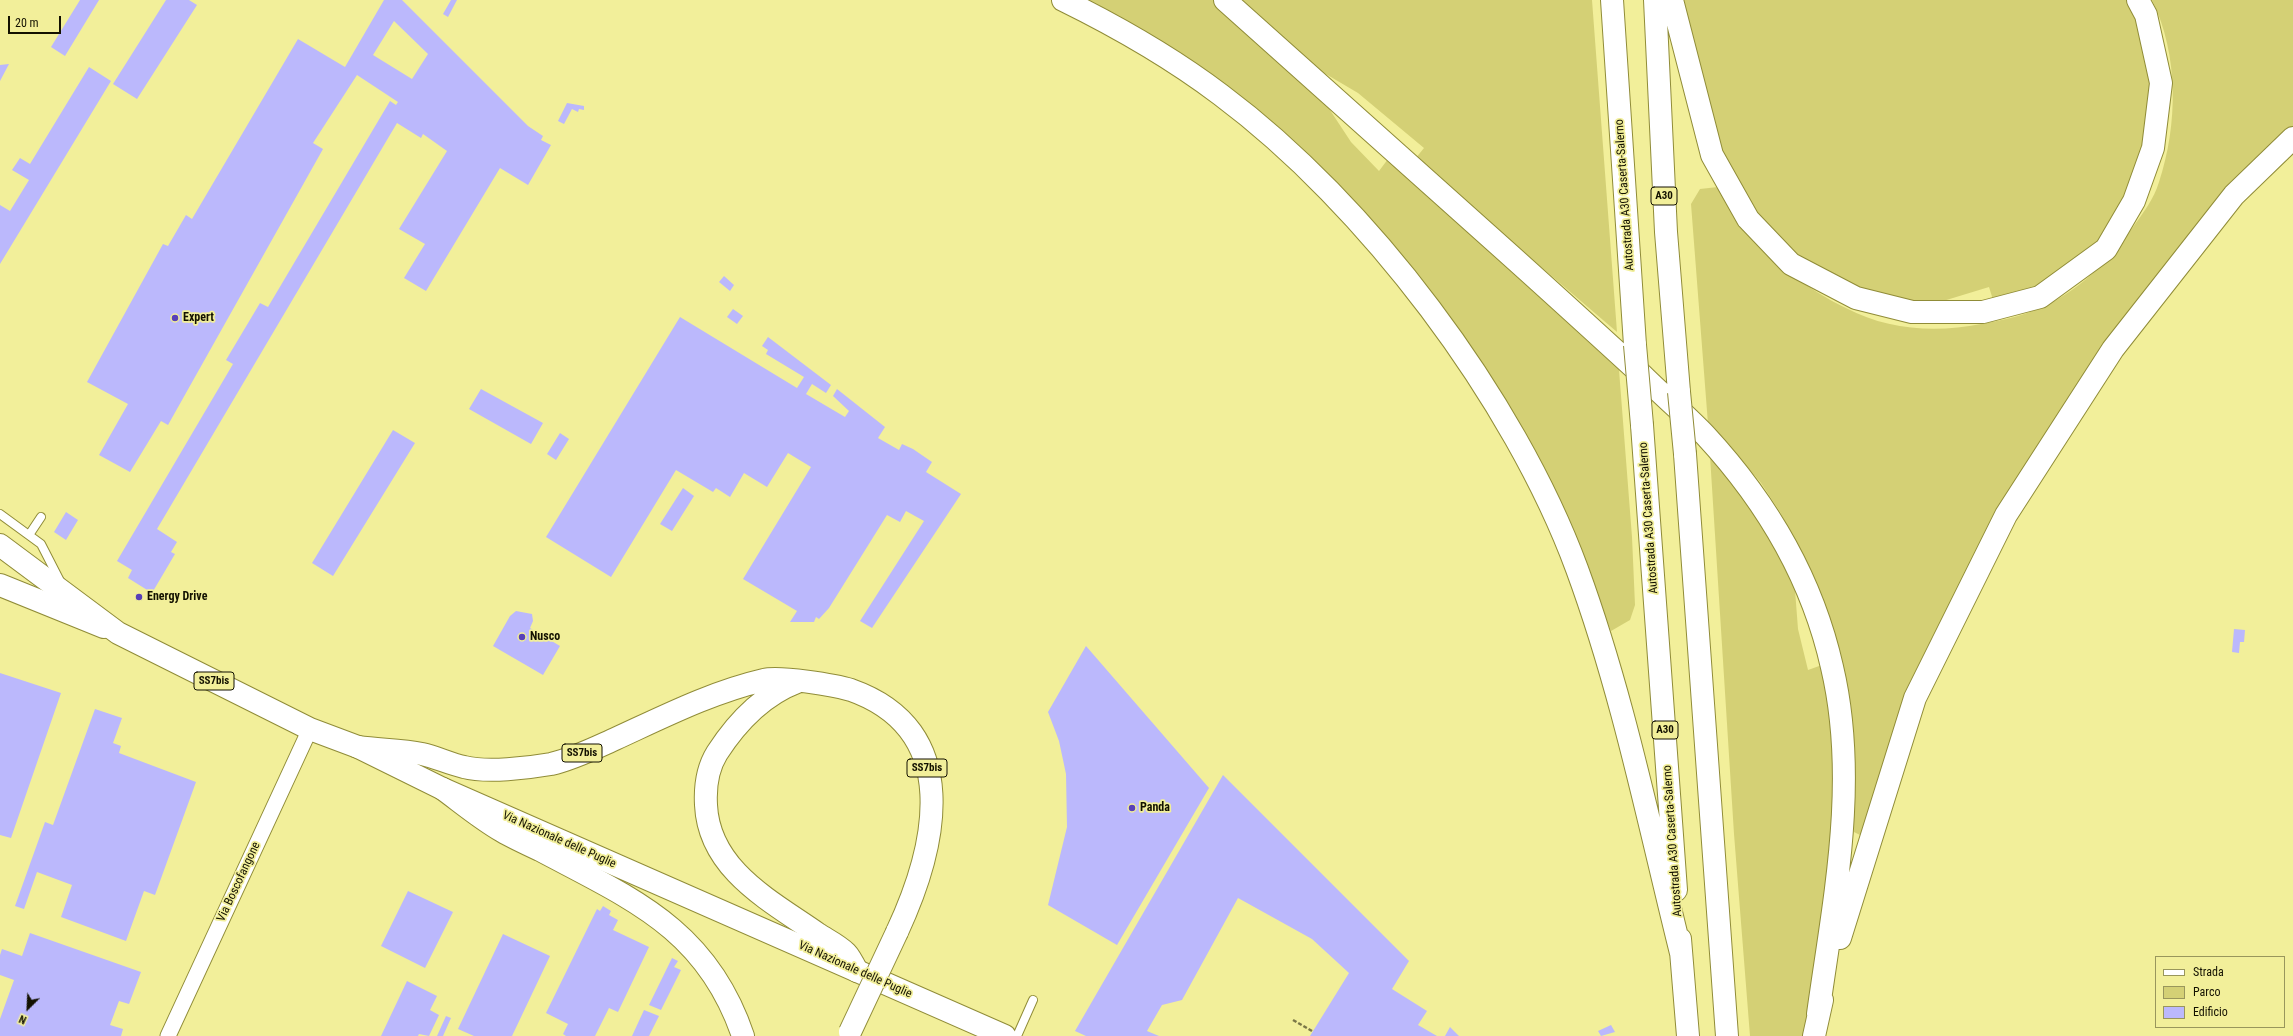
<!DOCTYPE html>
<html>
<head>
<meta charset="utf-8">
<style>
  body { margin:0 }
  #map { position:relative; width:2293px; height:1036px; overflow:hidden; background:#f2ef9a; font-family:"Roboto Condensed",sans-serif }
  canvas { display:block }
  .legend { position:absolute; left:2155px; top:956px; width:130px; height:72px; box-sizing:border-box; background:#f2ef9a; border:1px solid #99965c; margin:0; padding:5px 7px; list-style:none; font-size:12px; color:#131100 }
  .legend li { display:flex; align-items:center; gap:8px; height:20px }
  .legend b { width:20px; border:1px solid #99965c }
  .north { position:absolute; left:8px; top:988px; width:40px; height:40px; -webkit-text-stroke:3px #f2ef9a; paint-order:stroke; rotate:204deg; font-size:11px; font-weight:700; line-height:16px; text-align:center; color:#131100 }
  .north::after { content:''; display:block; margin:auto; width:14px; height:18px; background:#131100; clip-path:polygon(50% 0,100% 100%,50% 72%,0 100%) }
  .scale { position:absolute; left:8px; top:16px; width:53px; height:18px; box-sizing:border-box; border:2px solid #131100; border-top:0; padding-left:5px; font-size:12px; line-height:14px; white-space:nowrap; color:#131100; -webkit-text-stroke:3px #f2ef9a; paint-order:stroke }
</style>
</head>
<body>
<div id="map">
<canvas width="2293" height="1036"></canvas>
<ul class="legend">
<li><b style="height:5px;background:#fff"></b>Strada</li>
<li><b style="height:11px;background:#d4d075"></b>Parco</li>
<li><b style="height:11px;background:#bbb8fc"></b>Edificio</li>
</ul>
<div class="north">N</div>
<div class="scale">20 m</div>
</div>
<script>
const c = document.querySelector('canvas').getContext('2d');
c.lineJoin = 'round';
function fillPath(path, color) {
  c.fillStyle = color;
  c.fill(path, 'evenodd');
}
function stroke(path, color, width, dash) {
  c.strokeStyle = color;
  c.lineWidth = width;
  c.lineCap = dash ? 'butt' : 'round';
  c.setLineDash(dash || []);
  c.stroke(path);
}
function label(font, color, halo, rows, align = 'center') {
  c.font = font + ' "Roboto Condensed",sans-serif';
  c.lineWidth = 3.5;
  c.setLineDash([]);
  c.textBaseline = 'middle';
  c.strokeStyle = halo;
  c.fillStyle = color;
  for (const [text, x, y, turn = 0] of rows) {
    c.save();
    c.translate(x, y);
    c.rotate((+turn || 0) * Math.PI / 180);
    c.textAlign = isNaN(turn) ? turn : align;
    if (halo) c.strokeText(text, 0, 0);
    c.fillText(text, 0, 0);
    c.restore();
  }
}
const green = new Path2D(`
  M1082,0H1213L1313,91L1326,104L1351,142L1379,171L1388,159L1619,370L1632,537L1635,605L1630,620L1611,631L1554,491L1514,414L1473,350L1403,261L1336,183Z
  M1242,0H1592L1617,332L1415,159L1424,148L1358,93L1319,70Z
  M1681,0H2134L2157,84L2150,144L2106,236L2043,288L1994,303L1989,287L1930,305L1902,306L1818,272L1771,232L1734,181L1709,124Z
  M2152,0H2293V132L2228,198L1998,524L1873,815L1860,835L1854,832V787L1801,552L1780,512L1761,483L1733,450L1708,424L1691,204L1700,189L1718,187C1739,213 1760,243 1784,267C1799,282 1827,299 1846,308C1887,330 1936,333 1981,324C1999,321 2018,317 2035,310C2076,294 2108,262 2133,227C2143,213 2154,199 2159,182C2178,125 2179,55 2152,0Z
  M1710,456L1761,521L1789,574L1795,590L1798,629L1808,670L1822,665L1835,745L1832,842L1806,1036H1750L1734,834Z`);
const building = new Path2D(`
  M80,0H99L65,56L51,47Z
  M166,0H189L197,5L137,99L113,84Z
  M384,0H402L528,126L543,136L541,140L551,145L528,185L500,168L426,291L404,278L425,244L399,229L447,151L423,134L421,138L397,123L157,529L177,542L171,552L175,554L152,593L128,578L132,570L117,561L233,364L226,360L260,303L268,307L390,101L396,105L398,102L357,75L313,143L323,149L168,425L161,421L130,472L99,455L128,404L87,382L163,244L168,246L186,215L192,219L298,39L345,67ZM394,21L428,54L412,79L373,55Z
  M451,0H457L448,17L443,14Z
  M9,64L0,81V65Z
  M89,67L111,81L0,264V205L10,211L29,180L12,170L20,158L30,164Z
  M567,103L584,106V110L579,109L578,112L572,109L564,124L558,121Z
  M724,276L734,285L730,291L719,282Z
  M733,309L743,316L737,324L727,317Z
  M680,317L797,388L804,377L766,354L768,350L762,346L768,337L831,385L826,393L812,384L806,394L845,417L849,411L833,396L837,389L885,427L878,438L899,450L902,444L913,449L932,462L926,472L961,494L872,628L860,621L924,521L906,511L900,522L887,515L829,608L819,619L816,617L814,622H790L797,611L743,579L811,467L788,453L767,487L744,473L730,497L716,488L713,492L676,470L611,577L546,537Z
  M481,389L543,423L531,444L469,409Z
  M393,430L415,443L333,576L312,563Z
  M560,433L569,439L556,460L547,454Z
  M683,488L694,496L672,531L660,524Z
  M66,512L78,520L66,540L54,532Z
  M516,611L532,614L533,621L530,628L560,646L543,675L493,646L510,616Z
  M2234,629L2245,630L2244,642H2240L2239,653L2232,652Z
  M1086,646L1209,788L1117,945L1048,905L1067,827L1066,774L1059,741L1048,712Z
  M0,673L61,693L11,838L0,835Z
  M95,709L122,718L113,743L121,746L119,753L196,782L155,895L144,891L126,941L61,917L72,885L37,872L24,909L15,906L45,822L53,825Z
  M1223,775L1409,961L1392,989L1427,1011L1418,1025L1437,1036H1310L1349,973L1312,939L1238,898L1182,1000L1162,1005L1147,1031L1159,1036H1086L1075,1031Z
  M408,891L453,912L425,968L381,946Z
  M603,906L611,911L609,915L618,920L613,930L649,947L618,1012L609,1008L595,1036H566L563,1034L568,1024L546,1013L597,909L600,911Z
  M30,933L141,972L129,1004L119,1001L110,1025L123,1029L121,1036H0V1019L14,980L0,975V955L2,949L22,956Z
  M503,934L550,956L512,1036H474L458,1029Z
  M672,958L678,961L674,967L681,970L661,1010L649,1005Z
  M407,981L437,996L430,1010L439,1015L429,1036L419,1034L418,1036H381Z
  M644,1010L659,1016L649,1036H632Z
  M446,1016L451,1018L443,1036H437Z
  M1611,1025L1615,1032L1601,1036L1598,1031Z
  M1450,1027L1459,1036H1445Z`);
const path = new Path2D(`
  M1293,1020L1312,1031`);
const service = new Path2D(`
  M0,514L41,544L61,583
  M29,535L41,517
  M1017,1036L1033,1000`);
const minor = new Path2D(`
  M168,1036L310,729`);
const secondary = new Path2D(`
  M0,585L104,627`);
const primary = new Path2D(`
  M0,545L118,633L310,729L358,747L443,789L1005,1036`);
const trunk = new Path2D(`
  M797,682C763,695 737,722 717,753C707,769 705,787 706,805C709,870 771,901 818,934C827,940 838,945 846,953C850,957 854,965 857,971
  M358,747C379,750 401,750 422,754C436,757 450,764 464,767C487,773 528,768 551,764C573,759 595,748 615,739C663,717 712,692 764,680C779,676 835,685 851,690C964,730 937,846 897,932
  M443,789C462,803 481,819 502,831C514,838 527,844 540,850C632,899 707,929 743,1036`);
const motorway = new Path2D(`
  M1063,0C1118,27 1172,58 1221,95C1367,204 1514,398 1577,569C1623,694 1649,825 1681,953
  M1225,0C1317,82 1408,164 1500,246C1547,288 1594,331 1641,374C1662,395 1685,414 1705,435C1767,502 1812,578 1832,667C1859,781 1834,899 1818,1014
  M1612,0L1635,345
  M1655,0L1666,232L1679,392
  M1672,0L1712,155L1748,219L1791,264L1856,298L1912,312H1983L2040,297L2106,249L2134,201L2153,148L2161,83L2146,15L2138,0
  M1642,425L1676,890
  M1685,454L1727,1036
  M1840,938L1915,698L2006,515L2113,349L2234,195L2293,138
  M1680,939L1688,1036
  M1814,1036L1822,1000`);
const trunkBridge = new Path2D(`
  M850,1032L897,932`);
const motorwayBridge = new Path2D(`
  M1635,345L1642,425
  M1679,392L1685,454`);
const markers = [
  [175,318,4,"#5840b8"],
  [139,597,4,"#5840b8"],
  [522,637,4,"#5840b8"],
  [1132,808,4,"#5840b8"]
];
const shields = [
  [1664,196,26],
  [214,681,40],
  [1665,730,26],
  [582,753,40],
  [927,768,40]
];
const shieldNames = [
  ["A30",1664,196],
  ["SS7bis",214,681],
  ["A30",1665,730],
  ["SS7bis",582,753],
  ["SS7bis",927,768]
];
const streetNames = [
  ["Autostrada A30 Caserta-Salerno",1625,195,-94],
  ["Autostrada A30 Caserta-Salerno",1649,518,-94],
  ["Via Nazionale delle Puglie",559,840,24],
  ["Autostrada A30 Caserta-Salerno",1673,841,-94],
  ["Via Boscofangone",239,882,-65],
  ["Via Nazionale delle Puglie",855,970,24]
];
const poiNames = [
  ["Expert",183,318],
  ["Energy Drive",147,597],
  ["Nusco",530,637],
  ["Panda",1140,808]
];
fillPath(green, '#d4d075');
fillPath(building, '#bbb8fc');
stroke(service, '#908c38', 10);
stroke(minor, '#908c38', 17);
stroke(secondary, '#908c38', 24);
stroke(primary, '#908c38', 24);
stroke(trunk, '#908c38', 24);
stroke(motorway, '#908c38', 24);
stroke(path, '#7a7747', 2.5, [4, 2]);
stroke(service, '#fff', 8);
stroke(minor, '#fff', 15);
stroke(secondary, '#fff', 22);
stroke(primary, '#fff', 22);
stroke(trunk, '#fff', 22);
stroke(motorway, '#fff', 22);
stroke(trunkBridge, '#908c38', 24, []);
stroke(motorwayBridge, '#908c38', 24, []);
stroke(trunkBridge, '#fff', 22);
stroke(motorwayBridge, '#fff', 22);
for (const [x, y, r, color] of markers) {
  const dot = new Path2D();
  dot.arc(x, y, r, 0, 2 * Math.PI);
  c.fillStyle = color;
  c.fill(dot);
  stroke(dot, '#f2ef9a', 1.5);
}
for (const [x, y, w] of shields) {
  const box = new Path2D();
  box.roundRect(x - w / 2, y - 9, w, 18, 3);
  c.fillStyle = '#f2ef9a';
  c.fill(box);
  stroke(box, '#131100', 1);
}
label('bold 11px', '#131100', null, shieldNames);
label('12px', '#131100', '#f2ef9a', streetNames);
label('bold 12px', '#131100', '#f2ef9a', poiNames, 'left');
</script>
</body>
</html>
